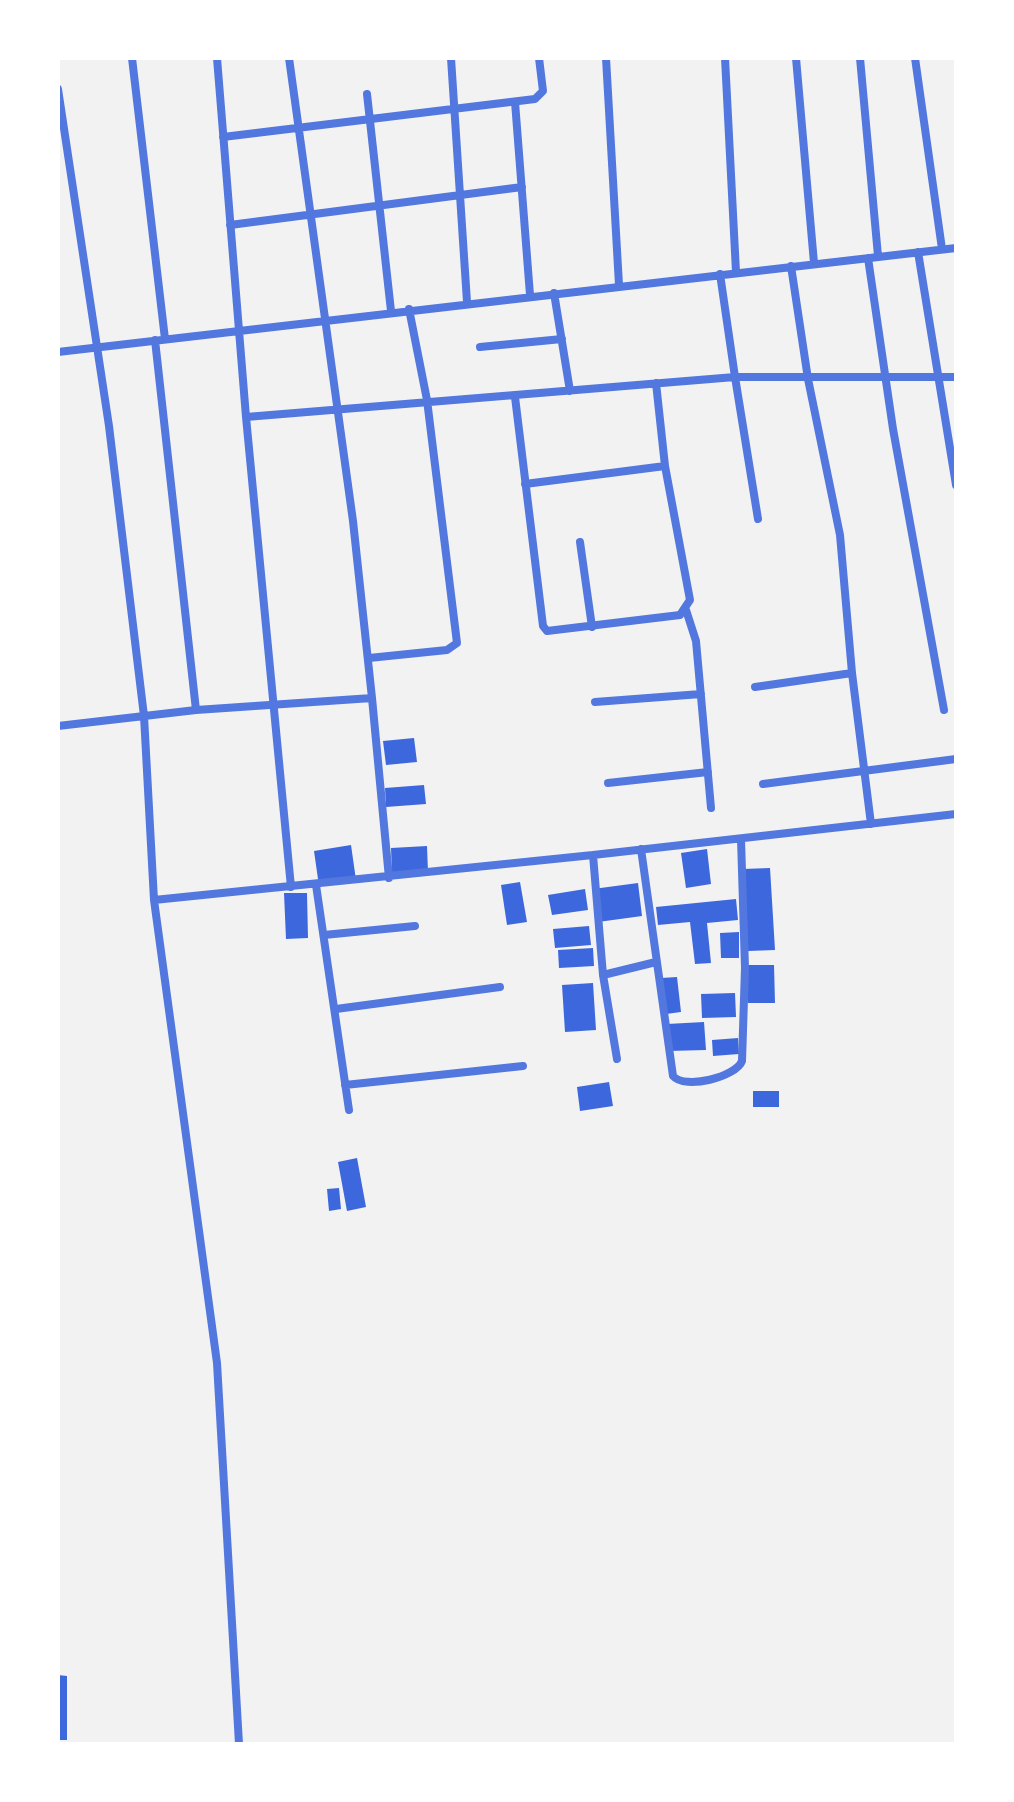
<!DOCTYPE html>
<html>
<head>
<meta charset="utf-8">
<style>
  body { margin:0 }
  #map { position:relative; width:1014px; height:1802px; overflow:hidden; background:#f2f2f2; font-family:"Archivo Narrow",sans-serif }
  canvas { display:block }
  .frame { position:absolute; inset:0; border:60px solid #fff; pointer-events:none }
</style>
</head>
<body>
<div id="map">
<canvas width="1014" height="1802"></canvas>
<div class="frame"></div>
</div>
<script>
const c = document.querySelector('canvas').getContext('2d');
c.lineJoin = 'round';
function fillPath(path, color) {
  c.fillStyle = color;
  c.fill(path, 'evenodd');
}
function stroke(path, color, width, dash) {
  c.strokeStyle = color;
  c.lineWidth = width;
  c.lineCap = dash ? 'butt' : 'round';
  c.setLineDash(dash || []);
  c.stroke(path);
}
const building = new Path2D(`
  M414,738L417,762L386,765L383,741Z
  M424,785L426,804L386,807L385,788Z
  M351,845L356,880L319,886L314,851Z
  M427,846L428,872L392,874L391,848Z
  M707,849L711,884L686,888L681,853Z
  M770,868L775,950L748,951L743,869Z
  M520,882L527,922L507,925L501,885Z
  M638,883L642,916L598,922L593,889Z
  M585,889L588,910L552,915L548,895Z
  M284,893H307L308,938L286,939Z
  M736,899L738,920L707,923L711,963L695,964L690,922L658,925L656,907Z
  M589,926L591,945L555,948L553,929Z
  M739,932V958H721L720,933Z
  M593,948L594,966L559,968L558,950Z
  M748,965H774L775,1003H748Z
  M677,977L681,1012L666,1014L661,978Z
  M593,983L596,1030L565,1032L562,985Z
  M735,993L736,1017L702,1018L701,994Z
  M704,1022L706,1050L668,1051L667,1024Z
  M738,1038L739,1054L713,1056L712,1040Z
  M609,1082L613,1106L580,1111L577,1087Z
  M753,1091H779V1107H753Z
  M357,1158L366,1207L347,1211L338,1162Z
  M339,1188L341,1209L329,1211L327,1189Z
  M58,1675L67,1676V1740H58Z`);
const minor = new Path2D(`
  M132,58L165,339
  M217,58L246,417L291,887
  M451,58L467,302
  M606,58L619,285
  M725,58L736,272
  M796,58L814,263
  M860,58L878,256
  M915,58L942,249
  M58,89L109,426L144,716L154,900L217,1363L239,1744
  M367,94L391,311
  M515,102L530,295
  M223,137L535,99L543,91L539,58
  M230,225L522,187
  M918,252L956,485
  M868,258L893,429L944,710
  M791,266L808,379L840,535L852,673L871,824
  M554,293L570,391
  M155,340L196,710
  M480,347L562,339
  M58,352L956,248
  M515,397L543,626L547,631L680,615L690,600L665,466
  M246,417L735,377L720,274
  M525,484L665,466L656,383
  M758,519L735,377H956
  M580,542L592,627
  M686,610L696,641L711,808
  M369,658L447,650L457,643L427,400L409,309
  M755,687L852,673
  M372,698L389,878
  M595,702L701,694
  M58,726L196,710L372,698L353,521L289,58
  M608,783L708,772
  M763,784L956,759
  M641,849L673,1076C685,1090 736,1077 742,1061L745,968L741,839
  M593,855L956,814
  M316,885L349,1110
  M154,900L593,855L603,975L617,1059
  M324,935L415,926
  M603,975L656,962
  M336,1009L500,987
  M345,1085L523,1066`);
fillPath(building, '#3d67dc');
stroke(minor, '#5277de', 8);
</script>
</body>
</html>
